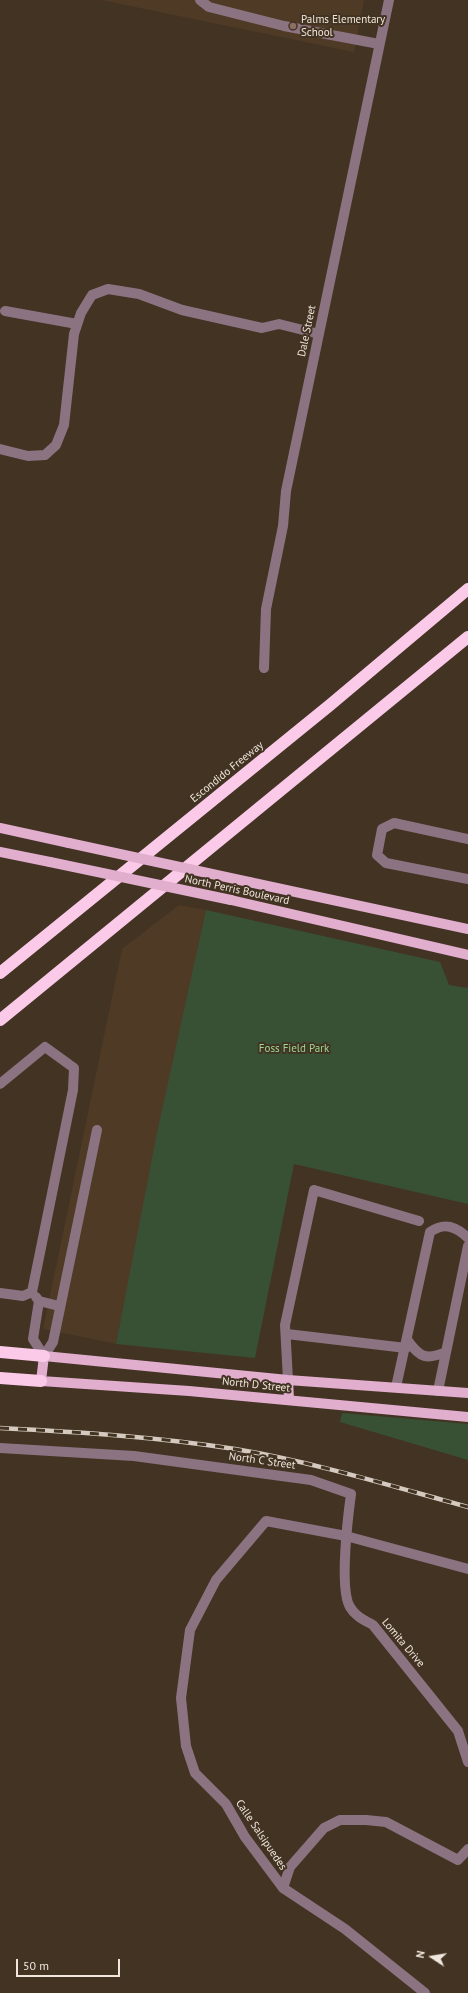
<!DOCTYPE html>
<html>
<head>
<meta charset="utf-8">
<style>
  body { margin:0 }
  #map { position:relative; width:468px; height:1993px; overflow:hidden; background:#423323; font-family:"PT Sans",sans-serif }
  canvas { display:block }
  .north { position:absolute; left:412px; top:1937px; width:40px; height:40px; -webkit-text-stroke:3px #423323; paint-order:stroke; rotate:282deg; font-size:11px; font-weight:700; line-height:16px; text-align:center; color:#f0e6dc }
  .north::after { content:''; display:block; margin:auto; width:14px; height:18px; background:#f0e6dc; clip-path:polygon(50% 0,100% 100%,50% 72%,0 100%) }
  .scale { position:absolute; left:16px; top:1959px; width:104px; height:18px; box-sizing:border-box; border:2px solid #f0e6dc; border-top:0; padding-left:5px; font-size:12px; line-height:14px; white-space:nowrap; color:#f0e6dc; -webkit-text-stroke:3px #423323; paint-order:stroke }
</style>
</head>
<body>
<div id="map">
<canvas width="468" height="1993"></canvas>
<div class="north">N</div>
<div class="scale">50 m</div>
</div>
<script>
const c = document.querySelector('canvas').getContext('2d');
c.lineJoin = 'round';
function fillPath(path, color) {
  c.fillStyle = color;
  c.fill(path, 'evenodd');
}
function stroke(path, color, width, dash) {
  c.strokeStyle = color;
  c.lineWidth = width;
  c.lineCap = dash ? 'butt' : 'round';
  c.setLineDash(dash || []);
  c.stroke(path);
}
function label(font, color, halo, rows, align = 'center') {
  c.font = font + ' "PT Sans",sans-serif';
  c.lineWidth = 4;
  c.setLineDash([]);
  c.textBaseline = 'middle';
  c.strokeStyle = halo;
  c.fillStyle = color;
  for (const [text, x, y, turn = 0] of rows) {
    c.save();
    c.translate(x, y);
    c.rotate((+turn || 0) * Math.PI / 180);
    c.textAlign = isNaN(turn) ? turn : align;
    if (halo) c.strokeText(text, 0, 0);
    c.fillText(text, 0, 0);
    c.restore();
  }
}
const built = new Path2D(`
  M101,0H364L354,52Z
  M179,905L206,910L116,1344L43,1329L122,949Z`);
const green = new Path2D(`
  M206,910L440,962L449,985L468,988V1204L294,1164L255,1358L116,1344L157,1133Z
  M342,1413L468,1424V1460L340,1422Z`);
const minor = new Path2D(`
  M200,0L209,7L284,26L379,44
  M5,311L77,324
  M0,449L28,456L45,455L56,445L64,425L74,334L81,313L92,295L108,289L139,294L182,310L262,328L279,324L319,334
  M264,668L266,609L283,526L286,491L389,0
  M468,839L394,823L382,829L377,855L386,863L468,879
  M0,1084L45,1047L74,1068L73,1090L32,1292L23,1296L0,1293
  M36,1297L39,1301L59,1306
  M39,1301L33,1339L44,1356L53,1342L97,1130
  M287,1334L406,1348
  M408,1341C420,1358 427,1360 446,1352
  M288,1380L285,1325L314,1190L419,1221
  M396,1387L430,1232C444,1222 456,1226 468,1238
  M438,1391L468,1246
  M0,1448L134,1456L311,1480L351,1494C348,1516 339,1589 350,1607C355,1616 364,1620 373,1625L458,1731L468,1762
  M283,1888L290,1867L324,1828L340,1820H366L386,1822L458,1860L468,1849
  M425,1993L345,1929L283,1888L245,1837L226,1804L195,1773L186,1746L181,1698L190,1630L216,1580L266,1521L346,1536L468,1569`);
const major = new Path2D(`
  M0,828L69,843
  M0,852L50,862
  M249,882L468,929
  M231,900L468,955
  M288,1380L289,1400
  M468,1393L288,1380L44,1356L41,1381L189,1391L468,1417`);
const highway = new Path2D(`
  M0,973L330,705L468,589
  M0,1020L468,637
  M0,1352L44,1356
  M0,1378L41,1381`);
const rail = new Path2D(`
  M0,1428C79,1432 157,1437 235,1449C314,1462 391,1486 468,1507`);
const majorBridge = new Path2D(`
  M69,843L249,882
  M50,862L231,900`);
const markers = [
  [293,26,4,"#8d6e63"]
];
const poiNames = [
  ["Palms Elementary",301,20],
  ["School",301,33]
];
const streetNames = [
  ["Dale Street",307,331,-78],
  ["Escondido Freeway",227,772,-39],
  ["North Perris Boulevard",237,890,12],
  ["North D Street",256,1385,6],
  ["North C Street",262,1461,8],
  ["Lomita Drive",403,1643,50],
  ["Calle Salsipuedes",261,1835,56]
];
const parkNames = [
  ["Foss Field Park",294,1049]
];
fillPath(built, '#4f3a25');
fillPath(green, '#385135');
stroke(minor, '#8c7382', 10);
stroke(major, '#e1aece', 10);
stroke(highway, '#fbcae8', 12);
stroke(rail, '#d5cabf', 4.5);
stroke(rail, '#423323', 3, [9]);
stroke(majorBridge, '#e1aece', 10);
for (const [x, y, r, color] of markers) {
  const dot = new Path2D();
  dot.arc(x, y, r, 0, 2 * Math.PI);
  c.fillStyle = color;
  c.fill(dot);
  stroke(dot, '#423323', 1.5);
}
label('11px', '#f0e6dc', '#423323', poiNames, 'left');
label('11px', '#f0e6dc', '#423323', streetNames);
label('11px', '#99d892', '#423323', parkNames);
</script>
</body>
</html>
